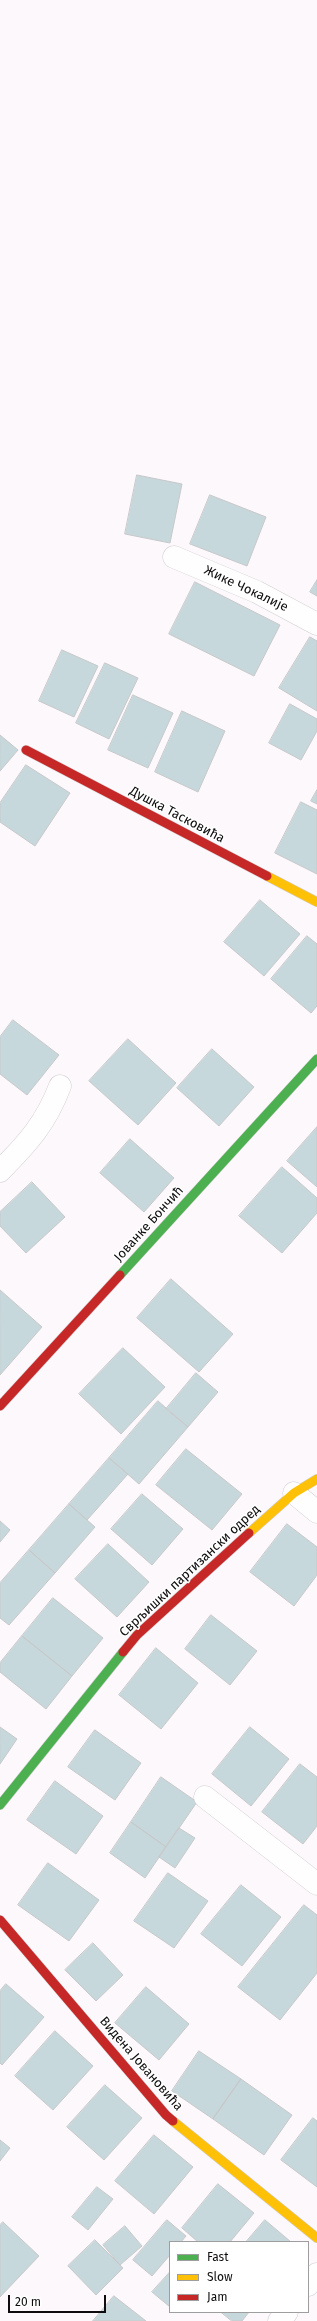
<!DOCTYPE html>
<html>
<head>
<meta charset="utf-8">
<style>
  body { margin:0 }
  #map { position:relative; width:317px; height:2321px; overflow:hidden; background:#fcf8fb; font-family:"Fira Sans",sans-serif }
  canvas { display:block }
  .legend { position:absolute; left:169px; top:2241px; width:140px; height:72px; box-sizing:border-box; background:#fff; border:1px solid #9f9e9f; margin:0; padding:5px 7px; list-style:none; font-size:12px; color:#0f0c0e }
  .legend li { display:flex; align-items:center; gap:8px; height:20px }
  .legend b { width:20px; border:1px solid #9f9e9f }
  .scale { position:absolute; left:8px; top:2295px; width:98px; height:18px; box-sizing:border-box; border:2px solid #0f0c0e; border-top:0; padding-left:5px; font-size:12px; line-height:14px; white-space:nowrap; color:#0f0c0e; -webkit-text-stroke:3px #fff; paint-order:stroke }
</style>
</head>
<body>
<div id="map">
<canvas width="317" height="2321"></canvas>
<ul class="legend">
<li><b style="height:5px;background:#4caf50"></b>Fast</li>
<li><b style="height:5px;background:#ffc107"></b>Slow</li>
<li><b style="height:5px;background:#c62828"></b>Jam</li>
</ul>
<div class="scale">20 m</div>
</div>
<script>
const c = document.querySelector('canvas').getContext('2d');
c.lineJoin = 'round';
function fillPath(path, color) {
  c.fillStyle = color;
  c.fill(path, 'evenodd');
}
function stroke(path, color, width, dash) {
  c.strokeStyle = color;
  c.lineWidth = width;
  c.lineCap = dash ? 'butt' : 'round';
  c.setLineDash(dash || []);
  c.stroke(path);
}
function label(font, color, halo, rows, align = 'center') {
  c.font = font + ' "Fira Sans",sans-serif';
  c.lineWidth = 3;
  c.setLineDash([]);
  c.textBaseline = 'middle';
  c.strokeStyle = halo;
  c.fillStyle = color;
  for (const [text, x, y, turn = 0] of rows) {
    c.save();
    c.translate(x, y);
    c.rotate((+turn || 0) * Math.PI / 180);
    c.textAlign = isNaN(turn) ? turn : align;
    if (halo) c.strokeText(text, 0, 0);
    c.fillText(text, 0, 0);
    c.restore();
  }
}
const building = new Path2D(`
  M137,475L182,484L170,543L125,534Z
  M210,495L266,517L247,566L190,544Z
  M317,580V596L310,592Z
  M195,582L280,625L254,676L169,634Z
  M310,637L317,641V711L279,688Z
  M62,650L98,666L74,717L39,701Z
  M105,663L138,678L109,739L76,723Z
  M133,695L173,713L148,768L108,750Z
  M290,704L317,719V731L301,760L269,743Z
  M182,711L225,731L198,792L155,772Z
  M0,735L18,750L0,771Z
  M26,765L70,793L35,846L0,822V803Z
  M317,790V804L311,801Z
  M301,802L317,810V874L275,853Z
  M260,900L300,934L264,976L224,942Z
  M307,936L317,944V1006L311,1013L271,979Z
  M13,1020L59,1055L27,1095L0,1074V1037Z
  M128,1039L176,1083L138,1125L89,1081Z
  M212,1049L254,1087L219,1126L177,1088Z
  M317,1127V1187L287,1161Z
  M130,1139L174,1178L144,1212L100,1173Z
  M282,1167L317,1198V1213L282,1253L239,1216Z
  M32,1182L65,1217L26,1253L0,1226V1212Z
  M171,1279L233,1334L199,1372L137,1318Z
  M0,1290L42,1327L0,1375Z
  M123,1348L165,1387L121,1434L79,1394Z
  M196,1373L218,1392L188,1427L166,1409Z
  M158,1401L188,1427L139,1484L109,1458Z
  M186,1449L242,1494L212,1530L156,1485Z
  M109,1458L128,1474L87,1520L69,1504Z
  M142,1494L183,1529L152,1565L111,1529Z
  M69,1504L95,1527L55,1573L29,1550Z
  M0,1521L10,1530L0,1542Z
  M287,1524L317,1547V1575L294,1606L250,1572Z
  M108,1544L149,1582L117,1617L75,1579Z
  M29,1550L55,1573L9,1625L0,1618V1583Z
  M53,1598L103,1638L72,1676L22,1636Z
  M211,1615L257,1651L230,1685L185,1649Z
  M22,1636L72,1676L46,1709L0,1672V1663Z
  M156,1648L198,1683L161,1729L119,1695Z
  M0,1727L17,1739L0,1764Z
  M250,1727L289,1759L251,1806L212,1774Z
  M95,1730L141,1763L115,1800L68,1767Z
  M300,1764L317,1777V1826L303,1844L262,1812Z
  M161,1777L197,1802L166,1847L131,1822Z
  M55,1781L103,1816L76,1854L27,1820Z
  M131,1822L166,1847L145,1878L110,1853Z
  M179,1828L195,1838L175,1868L159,1857Z
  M48,1863L99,1900L69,1941L18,1905Z
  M168,1873L208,1901L174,1948L134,1921Z
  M241,1885L281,1917L242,1966L201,1934Z
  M304,1905L317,1915V1973L280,2020L238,1987Z
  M93,1943L123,1975L96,2001L65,1970Z
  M6,1984L44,2017L2,2065L0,2063V1991Z
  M146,1987L189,2024L159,2060L115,2023Z
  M55,2031L93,2066L53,2110L15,2076Z
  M199,2051L241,2079L213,2119L172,2091Z
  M241,2079L292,2115L264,2155L213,2119Z
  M105,2085L142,2118L104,2160L67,2127Z
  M313,2118L317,2121V2187L281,2160Z
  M154,2135L193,2167L154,2214L115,2181Z
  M0,2140L10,2148L0,2161Z
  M218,2184L254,2213L230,2242H198L182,2228Z
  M97,2187L113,2199L88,2230L72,2217Z
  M167,2220L186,2236L181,2242H170V2255L152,2276L133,2260Z
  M265,2220L291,2242H246Z
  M3,2222L39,2256L0,2297V2225Z
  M125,2226L142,2246L120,2265L103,2245Z
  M95,2240L123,2268L96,2295L68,2266Z
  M170,2272V2307L152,2292Z
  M114,2296L146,2321H93Z
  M221,2312H249L242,2321H232Z`);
const street = new Path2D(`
  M174,557L257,592L317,624
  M0,1171C27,1144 46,1123 60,1086
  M294,1493L317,1512
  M205,1797L317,1884
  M308,2285L317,2274
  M279,2321L287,2312`);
const fast = new Path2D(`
  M120,1275L317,1059
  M0,1805L123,1652`);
const slow = new Path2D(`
  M267,876L317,902
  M249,1533L294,1493L317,1479
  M173,2121L317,2238`);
const jam = new Path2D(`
  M26,750L267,876
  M0,1406L120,1275
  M123,1652L137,1635L249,1533
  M0,1920L166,2115L173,2121`);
const streetNames = [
  ["Жике Чокалије",246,589,25],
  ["Душка Тасковића",177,815,28],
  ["Јованке Бончић",149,1224,-48],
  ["Сврљишки партизански одред",190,1571,-43],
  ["Видена Јовановића",141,2064,49]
];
fillPath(building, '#c6d8db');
stroke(building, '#c8c8ca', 1);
stroke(street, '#d1ced0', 23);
stroke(fast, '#d1ced0', 10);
stroke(slow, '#d1ced0', 10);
stroke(jam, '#d1ced0', 10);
stroke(street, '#fffefe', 22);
stroke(fast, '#4caf50', 9);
stroke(slow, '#ffc107', 9);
stroke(jam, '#c62828', 9);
label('13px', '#0f0c0e', '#fff', streetNames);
</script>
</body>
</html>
